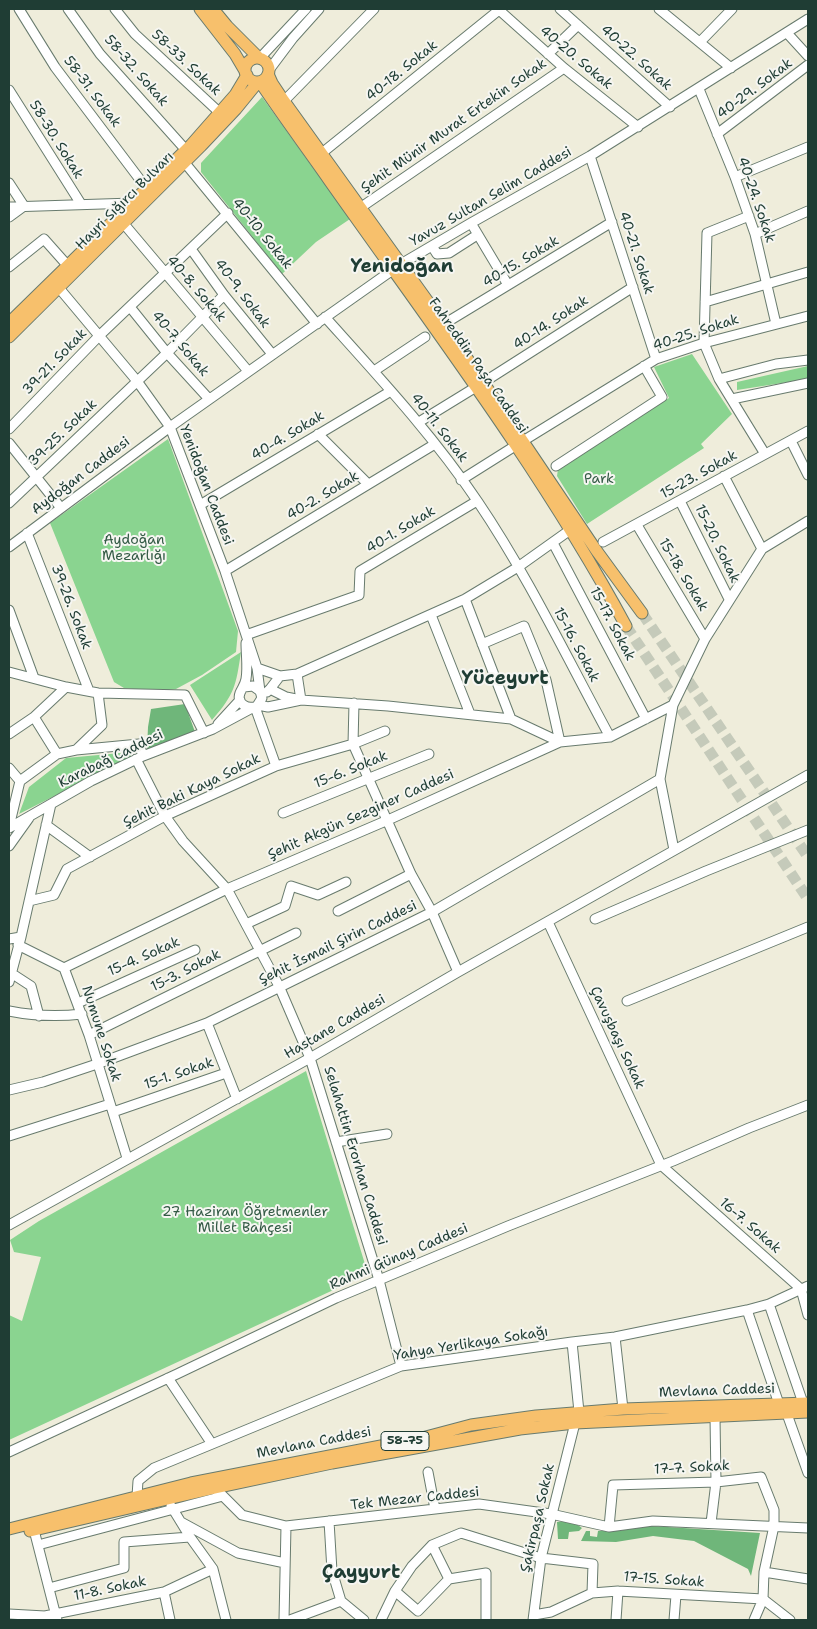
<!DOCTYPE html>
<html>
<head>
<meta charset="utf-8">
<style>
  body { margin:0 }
  #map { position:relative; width:817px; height:1629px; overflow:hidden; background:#efeddb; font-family:"Shantell Sans",sans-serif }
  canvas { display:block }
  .frame { position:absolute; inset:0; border:10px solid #1f3d34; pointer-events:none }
</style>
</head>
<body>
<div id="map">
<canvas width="817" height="1629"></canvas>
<div class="frame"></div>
</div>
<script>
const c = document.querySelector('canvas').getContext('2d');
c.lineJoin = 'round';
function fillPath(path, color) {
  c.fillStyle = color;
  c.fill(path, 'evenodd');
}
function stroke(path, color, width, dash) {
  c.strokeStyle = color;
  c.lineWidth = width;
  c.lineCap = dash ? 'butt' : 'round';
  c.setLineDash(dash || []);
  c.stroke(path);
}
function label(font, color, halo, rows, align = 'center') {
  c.font = font + ' "Shantell Sans",sans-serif';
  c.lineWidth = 4;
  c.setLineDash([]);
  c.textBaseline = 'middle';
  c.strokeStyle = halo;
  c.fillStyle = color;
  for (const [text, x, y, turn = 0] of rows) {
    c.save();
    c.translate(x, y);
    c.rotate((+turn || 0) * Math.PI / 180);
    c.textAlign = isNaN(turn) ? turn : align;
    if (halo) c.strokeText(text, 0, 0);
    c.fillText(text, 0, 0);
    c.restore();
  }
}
const green = new Path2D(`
  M262,97L350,219L316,242L282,274L201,172V163Z
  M692,354L732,414L701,444L704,448L587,524L557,476L558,469L669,398L654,367Z
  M808,366V379L737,390V382Z
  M168,439L238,631L236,652L202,675L176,689L161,691L142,690L124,688L114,682L50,523Z
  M241,652C236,685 235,694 212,720L190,685Z
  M131,752V757L19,814L29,787L66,758Z
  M306,1071L368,1274L9,1440V1315L22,1321L41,1257L14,1252L10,1240L39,1221Z`);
const forest = new Path2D(`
  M185,704L195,732L147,750L148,727L151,709Z
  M565,1521L575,1523L582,1528L579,1531L569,1532L568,1539H558L557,1522Z
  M652,1526L760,1533L751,1576L748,1569L694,1541L653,1536L616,1542L581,1541L586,1531H590V1536L597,1537L598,1531H616Z`);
const majorTunnel = new Path2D(`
  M642,613L808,857
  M626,626L808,899`);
const minor = new Path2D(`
  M19,9L55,67L147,189
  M68,9L100,54L185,149
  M115,9L135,34L220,113
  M498,9L564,68L638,127
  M560,9L670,107
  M659,9L731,68
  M787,33L808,56
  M700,42L732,9
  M548,54L578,25
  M260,58L306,9
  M269,70L293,38L319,9
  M699,89L735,177L755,234L776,324
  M9,90L81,204
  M284,101L374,9
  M717,134L808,65
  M322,153L499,10
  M590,156L656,359
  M185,163L317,324
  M735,177L808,147
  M9,183L24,206L9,217
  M9,207L133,203
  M360,208L564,68
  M749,216L707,233L704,343L719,379L765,454
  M471,223L508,285
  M124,224L248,371
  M755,234L808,211
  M432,246L437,254L449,253L477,235
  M191,249L224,295L272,354
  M9,267L44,239L68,266
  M59,288L137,381L170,427L225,571L257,668L260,691
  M705,302L808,272
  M130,307L167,353L209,399
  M325,317C378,376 433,435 478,502C528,576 567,658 610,737
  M444,324L612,222
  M374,371L425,337
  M719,379L776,364L808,360
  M484,382L633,287
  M732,399L808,383
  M419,422L476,387
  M9,429L100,335L228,213
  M318,434L368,484
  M523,441L656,359L704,343L808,316
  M791,441L808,475
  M9,443L61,508
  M556,466L662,397L644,366
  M724,476L762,549
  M461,480L515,446
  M680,501L729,599
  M9,503L167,353L224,295
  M200,505L391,391
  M637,525L705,639
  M27,533L89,691
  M603,542L808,431
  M553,543L646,719
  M9,547L170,427L401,264L471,223L590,156L808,19
  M225,571L435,444
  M465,599L511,719
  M9,610L34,678
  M431,615L470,714
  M246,635L359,595L360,571L477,501
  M482,644L524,626L546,680L560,742
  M257,668L280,676
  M9,672L66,687L98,693L185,695L204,733
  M244,687L253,686L260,691L262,698L257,706C248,710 236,704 240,693C242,688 245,685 246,679C248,667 246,655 246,643
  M270,689L280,676L297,674L465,599L518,567L570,530
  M267,692L270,689L286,697L301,700L388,706L511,719L560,742
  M354,703L353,744L411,874L432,912L458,972
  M258,705L268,707L301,700L297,674
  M255,707L276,766
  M34,717L57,754
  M218,724L240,700
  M9,734L34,717L66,687
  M76,750L102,725L98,693
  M136,759L165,816L183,841L227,889L279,986L310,1058L379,1280L401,1366
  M9,768L20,781
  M283,813L429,754
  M46,825L90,857
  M9,827L20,781L57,754L76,750L139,744L143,756
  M9,828L91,781L143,756L213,729L254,707
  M9,846L29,818
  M674,850L660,779L673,705L705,639L762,549L808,521
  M29,901L54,895L67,869L165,816L276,766L353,744L385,731
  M338,911L411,874
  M595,919L706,871L808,830
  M548,922L661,1165L801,1289L808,1315
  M246,924L285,906L291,886L318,895L346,882
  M9,939L21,937
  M18,945L64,968L89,1035L127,1158
  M64,968L227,889L388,820L560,742L610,737L673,705
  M11,973L31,986L39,1016
  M9,982L21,937L51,804
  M627,1001L808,927
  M78,1003L195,950
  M9,1011C34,1016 56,1017 82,1014
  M207,1023L237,1099
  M89,1035L296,933
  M9,1090L43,1082L97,1064L207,1023L432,912L660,779
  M113,1112L226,1073
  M9,1136L110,1104
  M336,1142L387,1134
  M9,1225L310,1058L458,972L808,775
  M769,1304L803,1403
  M747,1310L779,1404
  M615,1337L623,1409
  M572,1342L579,1412
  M168,1378L212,1444
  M787,1414L808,1473
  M9,1452L177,1374L336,1298L508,1226L673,1161L749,1128L808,1105
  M428,1472L435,1509
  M215,1488L242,1515L286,1526L479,1504L551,1514L609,1527L653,1521L808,1528
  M137,1496L138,1481L154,1468L401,1366L572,1342L615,1337L747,1310L769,1304L808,1286
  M171,1506L190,1537L213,1569L226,1620
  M329,1521L332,1571L341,1601L364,1620
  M181,1522L238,1553L285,1563
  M711,1523L716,1482L715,1417
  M609,1527L613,1485L716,1482L761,1477L774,1510V1526L764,1572L763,1599L754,1620
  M34,1530L57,1620
  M38,1545L223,1496
  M432,1545L449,1579
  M764,1572L808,1579
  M49,1588L124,1568V1542L190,1537
  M395,1591L418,1611L449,1579L486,1573V1620
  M164,1592L170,1620
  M9,1614L45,1616L134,1598L164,1592L213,1569
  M534,1615L551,1612L592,1593L618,1591L763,1599L790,1620
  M284,1620L286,1526
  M290,1620L341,1601
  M381,1620L395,1591L412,1566L432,1545L461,1533L541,1558L593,1564L592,1593
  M533,1620L541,1558L575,1423
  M616,1620L618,1591
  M674,1620L676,1595`);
const major = new Path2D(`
  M200,9L235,54L245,71
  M213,9L227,26L259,58
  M245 70a12 12 0 1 1 24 0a12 12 0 1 1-24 0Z
  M268,74L272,83L284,101L444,324L596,550L642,613
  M260,82C282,115 306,147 329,180C432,326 541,469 626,626
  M9,323L191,145L235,95L247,75
  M9,337L201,146L236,109L258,82
  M9,1529L191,1483L422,1438L471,1425L536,1416L623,1409L808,1403
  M30,1531L215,1488L332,1463L520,1429L575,1423L808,1412`);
const shields = [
  [405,1441,48]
];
const shieldNames = [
  ["58-75",405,1441]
];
const streetNames = [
  ["40-20. Sokak",576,58,40],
  ["40-22. Sokak",636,58,42],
  ["58-33. Sokak",186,63,43],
  ["58-32. Sokak",136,71,49],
  ["40-18. Sokak",402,71,-39],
  ["40-29. Sokak",755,89,-37],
  ["58-31. Sokak",92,92,53],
  ["Şehit Münir Murat Ertekin Sokak",454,126,-35],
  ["58-30. Sokak",56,140,58],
  ["Yavuz Sultan Selim Caddesi",491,197,-30],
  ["40-24. Sokak",756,200,71],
  ["Hayri Sığırcı Bulvarı",125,201,-45],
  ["40-10. Sokak",262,234,51],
  ["40-21. Sokak",636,253,72],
  ["40-15. Sokak",521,262,-31],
  ["40-8. Sokak",196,289,49],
  ["40-9. Sokak",242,294,53],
  ["40-14. Sokak",551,323,-33],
  ["40-25. Sokak",696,333,-18],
  ["40-7. Sokak",180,344,50],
  ["39-21. Sokak",55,362,-46],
  ["Fahreddin Paşa Caddesi",478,366,55],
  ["40-11. Sokak",439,428,52],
  ["39-25. Sokak",63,433,-44],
  ["40-4. Sokak",288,436,-31],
  ["15-23. Sokak",699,475,-29],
  ["Aydoğan Caddesi",81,476,-37],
  ["Yenidoğan Caddesi",206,485,69],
  ["40-2. Sokak",323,496,-31],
  ["40-1. Sokak",401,530,-31],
  ["15-20. Sokak",717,544,64],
  ["15-18. Sokak",683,575,59],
  ["39-26. Sokak",71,607,69],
  ["15-17. Sokak",612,624,62],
  ["15-16. Sokak",576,645,62],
  ["Karabağ Caddesi",111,759,-26],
  ["15-6. Sokak",351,770,-22],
  ["Şehit Baki Kaya Sokak",192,791,-26],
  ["Şehit Akgün Sezginer Caddesi",361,815,-24],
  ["Şehit İsmail Şirin Caddesi",338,943,-26],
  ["15-4. Sokak",144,957,-24],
  ["15-3. Sokak",186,971,-27],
  ["Hastane Caddesi",335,1027,-30],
  ["Numune Sokak",101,1034,72],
  ["Çavuşbaşı Sokak",617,1038,65],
  ["15-1. Sokak",179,1074,-19],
  ["Selahattin Erorhan Caddesi",355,1156,73],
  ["16-7. Sokak",750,1226,41],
  ["Rahmi Günay Caddesi",399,1257,-23],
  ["Yahya Yerlikaya Sokağı",471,1344,-9],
  ["Mevlana Caddesi",717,1391,-2],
  ["Mevlana Caddesi",314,1443,-11],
  ["17-7. Sokak",692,1468,-3],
  ["Tek Mezar Caddesi",415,1499,-6],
  ["Şakirpaşa Sokak",538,1518,-77],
  ["17-15. Sokak",664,1580,4],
  ["11-8. Sokak",110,1589,-12]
];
const parkNames = [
  ["Park",599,479],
  ["Aydoğan",134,540],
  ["Mezarlığı",134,556],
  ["27 Haziran Öğretmenler",245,1212],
  ["Millet Bahçesi",245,1228]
];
const districtNames = [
  ["Yenidoğan",402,267],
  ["Yüceyurt",505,679],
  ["Çayyurt",361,1573]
];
fillPath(green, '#8ad490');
fillPath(forest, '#6fb67a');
stroke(majorTunnel, '#c5caba', 11, [11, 5.5]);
stroke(minor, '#687b6e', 11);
stroke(major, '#687b6e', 13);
stroke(minor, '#fff', 9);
stroke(major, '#f7c06c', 11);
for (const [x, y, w] of shields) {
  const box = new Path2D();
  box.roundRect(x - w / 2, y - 9.5, w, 19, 4);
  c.fillStyle = '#f6f6f2';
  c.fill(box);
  stroke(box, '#1f3d34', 1);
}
label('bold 12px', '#1f3d34', null, shieldNames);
label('14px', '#1f3d34', '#f6f6f2', streetNames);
label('14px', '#345b46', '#f6f6f2', parkNames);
label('bold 19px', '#1f3d34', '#f6f6f2', districtNames);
</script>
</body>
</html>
